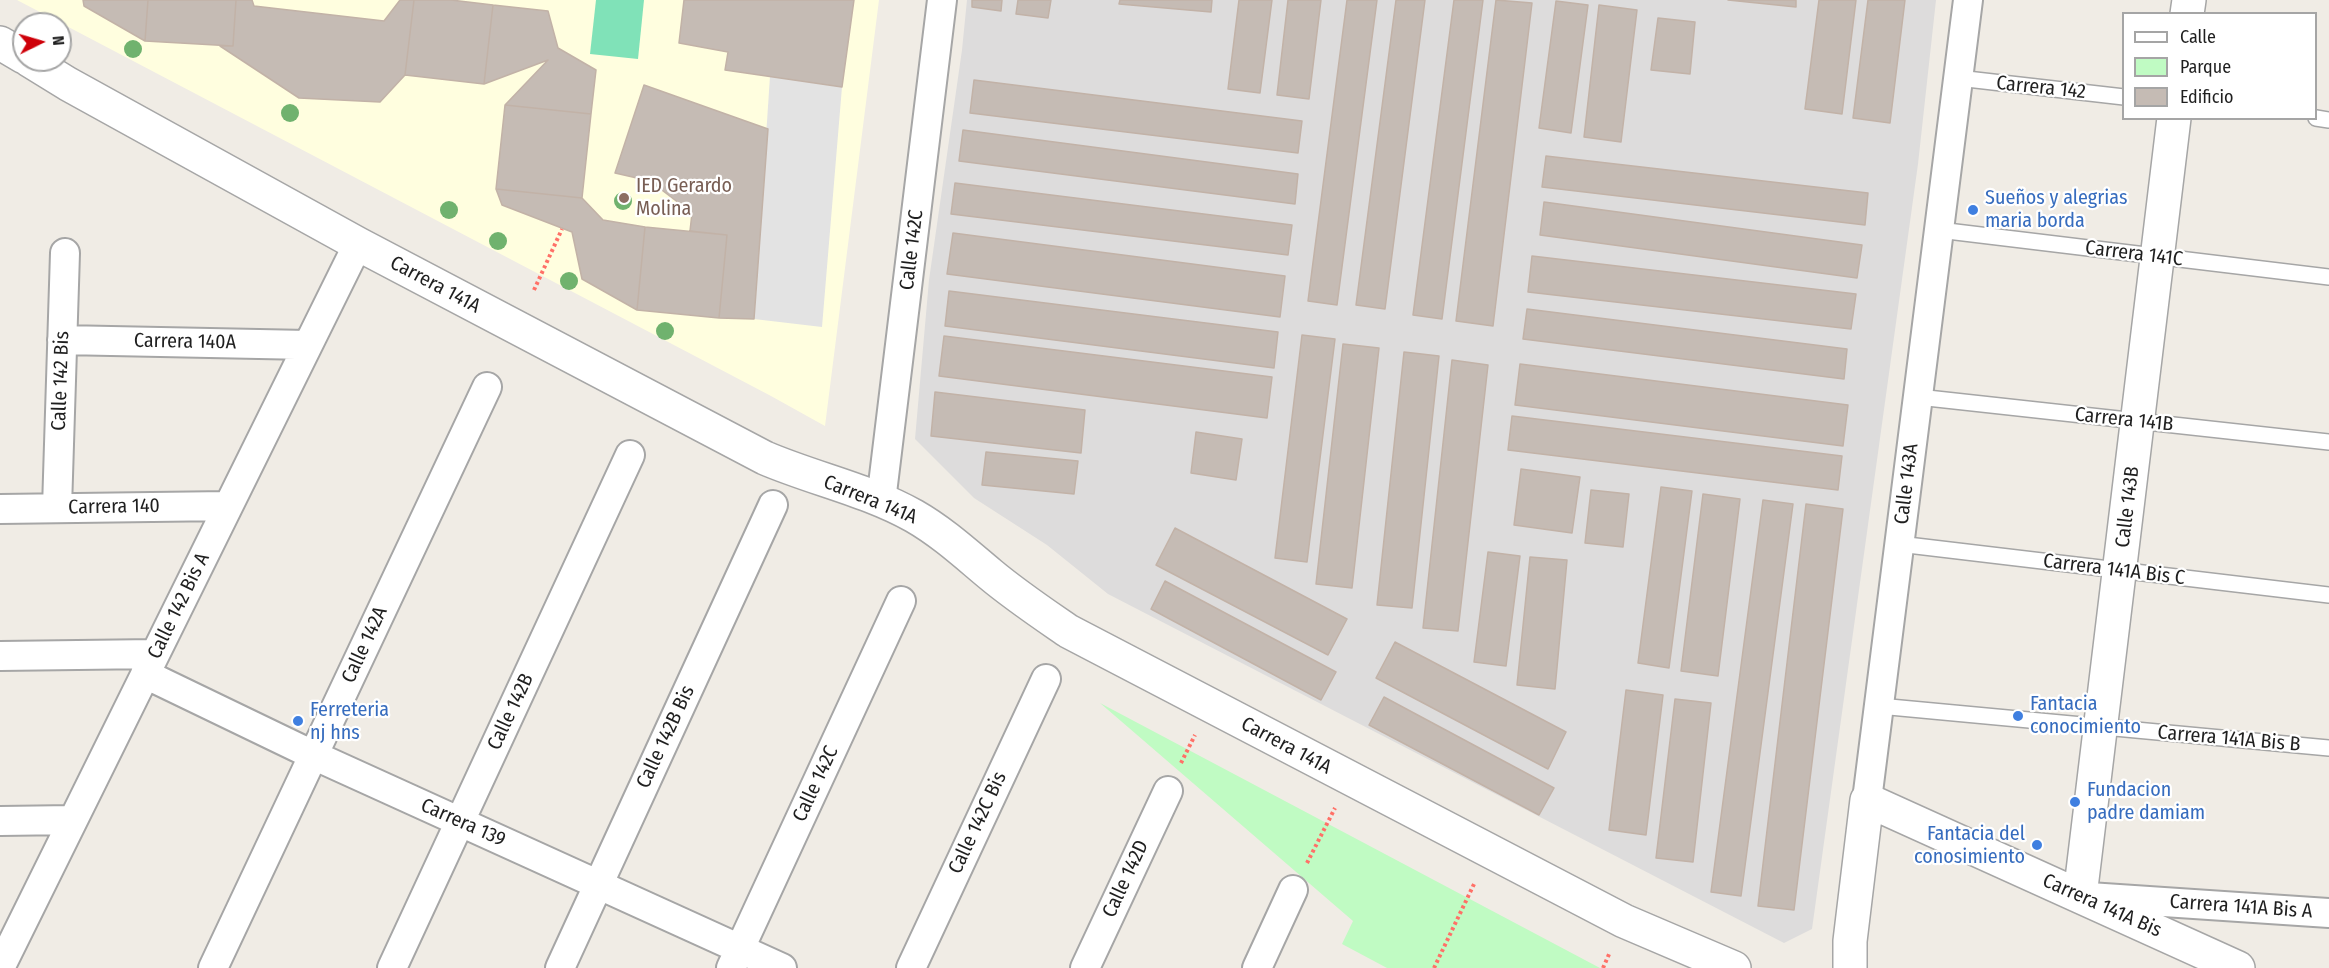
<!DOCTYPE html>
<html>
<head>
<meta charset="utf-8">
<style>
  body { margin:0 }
  #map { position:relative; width:2329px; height:968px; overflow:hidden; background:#f0ece5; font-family:"Fira Sans Condensed",sans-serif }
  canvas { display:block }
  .legend { position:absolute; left:2122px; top:12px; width:195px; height:108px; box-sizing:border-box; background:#fff; border:2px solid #a5a5a5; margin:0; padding:8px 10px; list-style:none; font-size:18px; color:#1f1f1f }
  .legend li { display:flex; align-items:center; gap:12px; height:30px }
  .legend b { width:30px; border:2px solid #a5a5a5 }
  .north { position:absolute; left:12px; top:12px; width:60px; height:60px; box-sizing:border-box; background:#fff; border:2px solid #a5a5a5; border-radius:50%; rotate:85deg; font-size:16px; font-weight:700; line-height:24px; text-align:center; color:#1f1f1f }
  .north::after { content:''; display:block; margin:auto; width:21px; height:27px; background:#ce0009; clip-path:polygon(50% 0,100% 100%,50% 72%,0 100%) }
</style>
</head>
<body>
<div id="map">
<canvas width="2329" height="968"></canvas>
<ul class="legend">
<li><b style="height:8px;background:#fff"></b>Calle</li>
<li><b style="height:16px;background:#c0fbc3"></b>Parque</li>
<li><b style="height:16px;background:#c5bbb4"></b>Edificio</li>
</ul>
<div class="north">N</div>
</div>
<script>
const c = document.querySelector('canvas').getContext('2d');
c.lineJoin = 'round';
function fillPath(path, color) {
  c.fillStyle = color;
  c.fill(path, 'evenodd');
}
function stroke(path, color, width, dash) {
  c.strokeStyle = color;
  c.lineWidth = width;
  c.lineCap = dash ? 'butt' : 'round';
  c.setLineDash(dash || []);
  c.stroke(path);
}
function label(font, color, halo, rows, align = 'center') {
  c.font = font + ' "Fira Sans Condensed",sans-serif';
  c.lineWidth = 4.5;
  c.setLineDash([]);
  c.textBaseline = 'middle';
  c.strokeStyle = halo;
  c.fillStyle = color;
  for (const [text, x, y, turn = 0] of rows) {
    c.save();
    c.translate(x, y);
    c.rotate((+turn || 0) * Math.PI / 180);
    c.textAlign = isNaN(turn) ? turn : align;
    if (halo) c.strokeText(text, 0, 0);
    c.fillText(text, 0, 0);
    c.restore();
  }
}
const residential = new Path2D(`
  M967,0H1936L1918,164L1812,929L1784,943L1108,594L1047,545L974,498L915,439L929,280L962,50Z`);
const education = new Path2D(`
  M17,0H879L825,426L771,396Z`);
const park = new Path2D(`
  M1100,703L1600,968H1387L1342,944L1353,921Z`);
const pitch = new Path2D(`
  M596,0H644L638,59L590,54Z`);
const parking = new Path2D(`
  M770,76L842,87L822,327L754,319Z`);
const building = new Path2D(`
  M83,0H148L145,41L84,6Z
  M148,0H236L233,46L145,41Z
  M236,0H252L254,6L384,21L400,0H414L405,75L380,102L299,98L220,46H233Z
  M414,0H451L493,5L484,84L405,75Z
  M684,0H854L842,87L725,70L728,52L679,43Z
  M972,0H1002L1001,11L972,7Z
  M1018,0H1051L1048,18L1016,14Z
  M1120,0H1212L1211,12L1119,4Z
  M1239,0H1272L1260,93L1228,89Z
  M1288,0H1321L1309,99L1277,95Z
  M1347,0H1377L1337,305L1308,301Z
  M1396,0H1425L1385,309L1356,305Z
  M1454,0H1483L1442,319L1413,315Z
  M1496,0L1532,3L1493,326L1456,321Z
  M1728,0H1796V7Z
  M1819,0H1856L1842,114L1805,109Z
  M1868,0H1905L1890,123L1853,118Z
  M1556,1L1588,5L1571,133L1539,128Z
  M493,5L548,11L558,48L596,70L591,114L505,105L548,60L484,84Z
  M1599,5L1637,10L1621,142L1584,137Z
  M1658,18L1695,22L1690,74L1651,70Z
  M974,80L1302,121L1298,153L970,113Z
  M644,85L768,129L754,319L719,318L727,235L690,231L692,213L650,181L615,173Z
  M505,105L591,114L582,198L496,189Z
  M963,130L1298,174L1295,204L959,161Z
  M1546,156L1868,193L1865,225L1542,187Z
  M955,183L1292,225L1288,255L951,214Z
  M496,189L582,198L603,220L645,227L637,310L582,279L572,232L502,205Z
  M1544,202L1862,245L1857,278L1540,235Z
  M645,227L727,235L719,318L637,310Z
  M953,233L1285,276L1280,317L947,274Z
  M1532,256L1856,294L1851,329L1528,292Z
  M949,291L1278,332L1274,368L945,326Z
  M1527,309L1847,349L1844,379L1523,339Z
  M1302,335L1335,339L1307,562L1275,558Z
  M944,336L1272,377L1267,418L939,376Z
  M1343,344L1379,348L1352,588L1316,584Z
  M1404,352L1439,356L1412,608L1377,605Z
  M1452,360L1488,365L1458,631L1423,628Z
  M1520,364L1848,405L1843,446L1515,405Z
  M935,392L1085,410L1081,453L931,436Z
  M1512,416L1842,456L1838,490L1508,450Z
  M1196,432L1242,439L1236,480L1191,473Z
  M986,452L1078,461L1074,494L982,485Z
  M1521,469L1580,477L1572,533L1514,525Z
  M1661,487L1692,491L1669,668L1638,663Z
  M1591,490L1629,494L1623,547L1585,543Z
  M1703,494L1740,499L1718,676L1681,671Z
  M1763,500L1793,504L1741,896L1711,892Z
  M1806,504L1843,509L1794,910L1758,906Z
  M1175,528L1347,619L1328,655L1156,565Z
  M1488,552L1520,556L1506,666L1474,662Z
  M1530,557L1567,560L1555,689L1517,685Z
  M1165,581L1336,672L1321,700L1151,609Z
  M1395,642L1566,732L1548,769L1376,678Z
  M1626,690L1663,695L1646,835L1609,830Z
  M1384,697L1554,788L1539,815L1369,725Z
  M1675,699L1711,703L1693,862L1656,858Z`);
const path = new Path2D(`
  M534,290L562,229
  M1181,763L1195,735
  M1307,863L1335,808
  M1434,968L1475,882
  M1603,968L1610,952`);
const service = new Path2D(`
  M1958,78L2124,97
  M2316,118L2329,120
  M1939,230L2329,277
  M1918,397L2329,442
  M1899,544L2329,595
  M1879,706L2329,748`);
const minor = new Path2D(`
  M62,340L308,345
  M881,501L942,0
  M57,508L65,253
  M0,509L228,506
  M0,656L155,654
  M145,674L313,755L782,968
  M1867,800L1968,0
  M0,821L73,820
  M2089,897L2329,913
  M0,968L358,244
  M213,968L487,387
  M392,968L630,455
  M560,968L773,505
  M731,968L901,601
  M911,968L1046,679
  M1085,968L1168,791
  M1257,968L1293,890`);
const tertiary = new Path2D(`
  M2187,14L2189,0
  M0,43L24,57
  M29,60L68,84L358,244L765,458C814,479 868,490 914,516C942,532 966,554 990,574C1015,595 1042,613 1068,631L1624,921L1734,968
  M2080,896L2174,118
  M1850,968V941L1867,800L2238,968`);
const trees = [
  [133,49],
  [290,113],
  [623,201],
  [449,210],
  [498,241],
  [569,281],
  [665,331]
];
const markers = [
  [624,198,6,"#8d6e63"],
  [1973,210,6,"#3f7fe0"],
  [2018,716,6,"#3f7fe0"],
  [298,721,6,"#3f7fe0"],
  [2075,802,6,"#3f7fe0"],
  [2037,845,6,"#3f7fe0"]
];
const streetNames = [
  ["Carrera 142",2041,88,6],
  ["Calle 142C",912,250,-83],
  ["Carrera 141C",2134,254,7],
  ["Carrera 141A",435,285,28],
  ["Carrera 140A",185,342,1],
  ["Calle 142 Bis",61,381,-88],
  ["Carrera 141B",2124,420,6],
  ["Calle 143A",1907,484,-83],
  ["Carrera 141A",870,500,22],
  ["Carrera 140",114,507,-1],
  ["Calle 143B",2128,507,-83],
  ["Carrera 141A Bis C",2114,570,7],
  ["Calle 142 Bis A",179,606,-64],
  ["Calle 142A",365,645,-65],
  ["Calle 142B",511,712,-65],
  ["Calle 142B Bis",666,737,-65],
  ["Carrera 141A Bis B",2229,739,5],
  ["Carrera 141A",1286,746,28],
  ["Calle 142C",816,784,-65],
  ["Carrera 139",463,823,24],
  ["Calle 142C Bis",978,823,-65],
  ["Calle 142D",1126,879,-65],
  ["Carrera 141A Bis",2102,906,24],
  ["Carrera 141A Bis A",2241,907,4]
];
const educationNames = [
  ["IED Gerardo",636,186],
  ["Molina",636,209]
];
const shopNames = [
  ["Sueños y alegrias",1985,198],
  ["maria borda",1985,221],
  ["Fantacia",2030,704],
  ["conocimiento",2030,727],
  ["Ferreteria",310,710],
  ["nj hns",310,733],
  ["Fundacion",2087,790],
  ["padre damiam",2087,813],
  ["Fantacia del",2025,834,"right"],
  ["conosimiento",2025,857,"right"]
];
fillPath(residential, '#dddcdc');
fillPath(education, '#fffedf');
fillPath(park, '#c0fbc3');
fillPath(pitch, '#80e2b8');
fillPath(parking, '#e3e3e3');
fillPath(building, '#c5bbb4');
stroke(building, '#c2b2a7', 1.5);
stroke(service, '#a6a6a6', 18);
stroke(minor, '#a6a6a6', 32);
stroke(tertiary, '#a6a6a6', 36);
stroke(path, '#ff7067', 4, [3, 3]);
stroke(service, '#fff', 15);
stroke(minor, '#fff', 28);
stroke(tertiary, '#fff', 33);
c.fillStyle = '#70b26e';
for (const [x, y] of trees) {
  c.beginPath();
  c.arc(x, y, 9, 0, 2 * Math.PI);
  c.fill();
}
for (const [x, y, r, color] of markers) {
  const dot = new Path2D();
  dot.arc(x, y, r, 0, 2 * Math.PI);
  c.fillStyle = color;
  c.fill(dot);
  stroke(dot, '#fff', 2);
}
label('20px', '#1f1f1f', '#fff', streetNames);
label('20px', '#785e54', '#fff', educationNames, 'left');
label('20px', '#366cbe', '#fff', shopNames, 'left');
</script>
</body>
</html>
